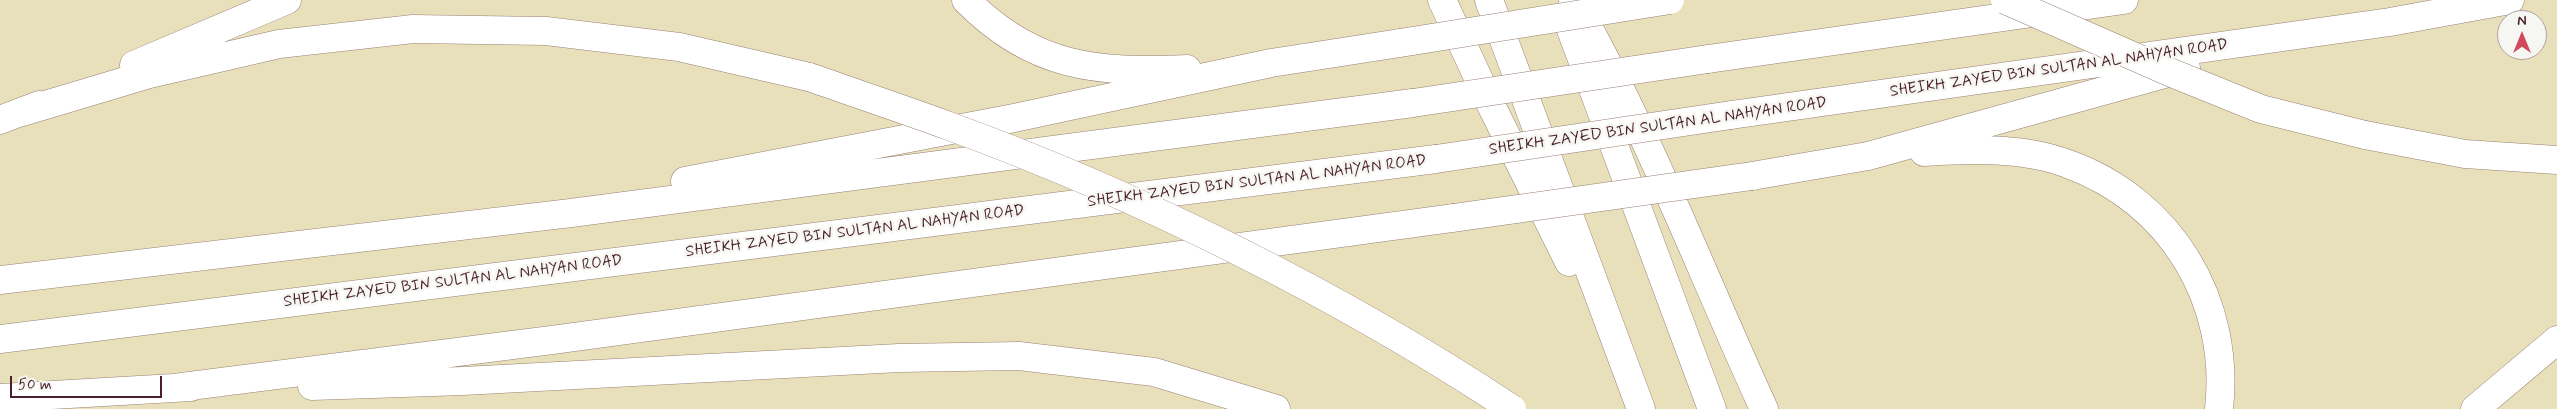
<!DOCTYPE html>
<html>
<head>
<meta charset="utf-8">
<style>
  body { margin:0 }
  #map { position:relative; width:2557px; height:409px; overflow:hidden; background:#e8e0bb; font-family:Mynerve,sans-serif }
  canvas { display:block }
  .north { position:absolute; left:2497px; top:10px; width:50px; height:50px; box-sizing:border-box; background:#f6f6f2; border:1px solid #b1a0a2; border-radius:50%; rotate:0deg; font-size:14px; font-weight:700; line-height:20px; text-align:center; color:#4a1f2b }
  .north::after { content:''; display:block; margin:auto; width:18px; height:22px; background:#d1495b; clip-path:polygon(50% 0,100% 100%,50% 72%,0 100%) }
  .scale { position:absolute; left:10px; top:376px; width:152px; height:22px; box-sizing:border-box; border:2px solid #4a1f2b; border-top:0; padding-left:6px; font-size:15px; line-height:18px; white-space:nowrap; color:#4a1f2b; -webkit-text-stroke:4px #f6f6f2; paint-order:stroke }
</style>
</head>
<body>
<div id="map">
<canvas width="2557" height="409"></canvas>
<div class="north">N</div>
<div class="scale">50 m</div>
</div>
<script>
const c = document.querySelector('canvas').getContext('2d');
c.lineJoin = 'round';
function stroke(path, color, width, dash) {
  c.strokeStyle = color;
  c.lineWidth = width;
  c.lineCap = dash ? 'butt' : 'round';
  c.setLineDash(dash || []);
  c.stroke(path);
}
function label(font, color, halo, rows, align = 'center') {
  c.font = font + ' Mynerve,sans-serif';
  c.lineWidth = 5;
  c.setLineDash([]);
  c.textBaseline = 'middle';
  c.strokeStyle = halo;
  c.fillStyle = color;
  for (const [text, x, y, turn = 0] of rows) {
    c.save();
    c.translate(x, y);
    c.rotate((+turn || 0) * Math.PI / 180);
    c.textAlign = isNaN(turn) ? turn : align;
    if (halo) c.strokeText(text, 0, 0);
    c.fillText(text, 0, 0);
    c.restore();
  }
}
const motorway = new Path2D(`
  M966,0C1033,68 1097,73 1187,69
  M1442,0L1487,97L1569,262
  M1489,0L1641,409
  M1573,0C1648,131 1701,272 1764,409
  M1567,19L1712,409
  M1708,59L2124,0
  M134,65L287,0
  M22,112L149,74L279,44L413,29L546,31L679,47L809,77
  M1731,115L2390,22L2510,0
  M0,120L39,105
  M2365,135L2465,154L2557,160
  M1924,152C1970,149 2024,147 2068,164C2171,201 2231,301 2219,409
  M1752,176L1868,156L2186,68
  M685,181L1014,118L1271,63L1400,43
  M0,280L571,213L1413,103
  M0,339L1436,159
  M312,386L463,381L899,358L1019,356L1154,372L1276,409
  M174,388L552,340L1453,218
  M0,398L191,387
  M2475,409L2557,340`);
const motorwayBridge = new Path2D(`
  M2005,0L2167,71L2261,109L2365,135
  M1400,43L1670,0
  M809,77C855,93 903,109 949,126C1141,196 1342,296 1512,409
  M1413,103L1708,59
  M1436,159L1731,115
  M1453,218L1752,176`);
const streetNames = [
  ["SHEIKH ZAYED BIN SULTAN AL NAHYAN ROAD",2059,69,-8],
  ["SHEIKH ZAYED BIN SULTAN AL NAHYAN ROAD",1658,127,-8],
  ["SHEIKH ZAYED BIN SULTAN AL NAHYAN ROAD",1257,182,-7],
  ["SHEIKH ZAYED BIN SULTAN AL NAHYAN ROAD",855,232,-7],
  ["SHEIKH ZAYED BIN SULTAN AL NAHYAN ROAD",453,282,-7]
];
stroke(motorway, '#998073', 29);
stroke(motorway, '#fff', 28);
stroke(motorwayBridge, '#998073', 29, []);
stroke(motorwayBridge, '#fff', 28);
label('16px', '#4a1f2b', '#f6f6f2', streetNames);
</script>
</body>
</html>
